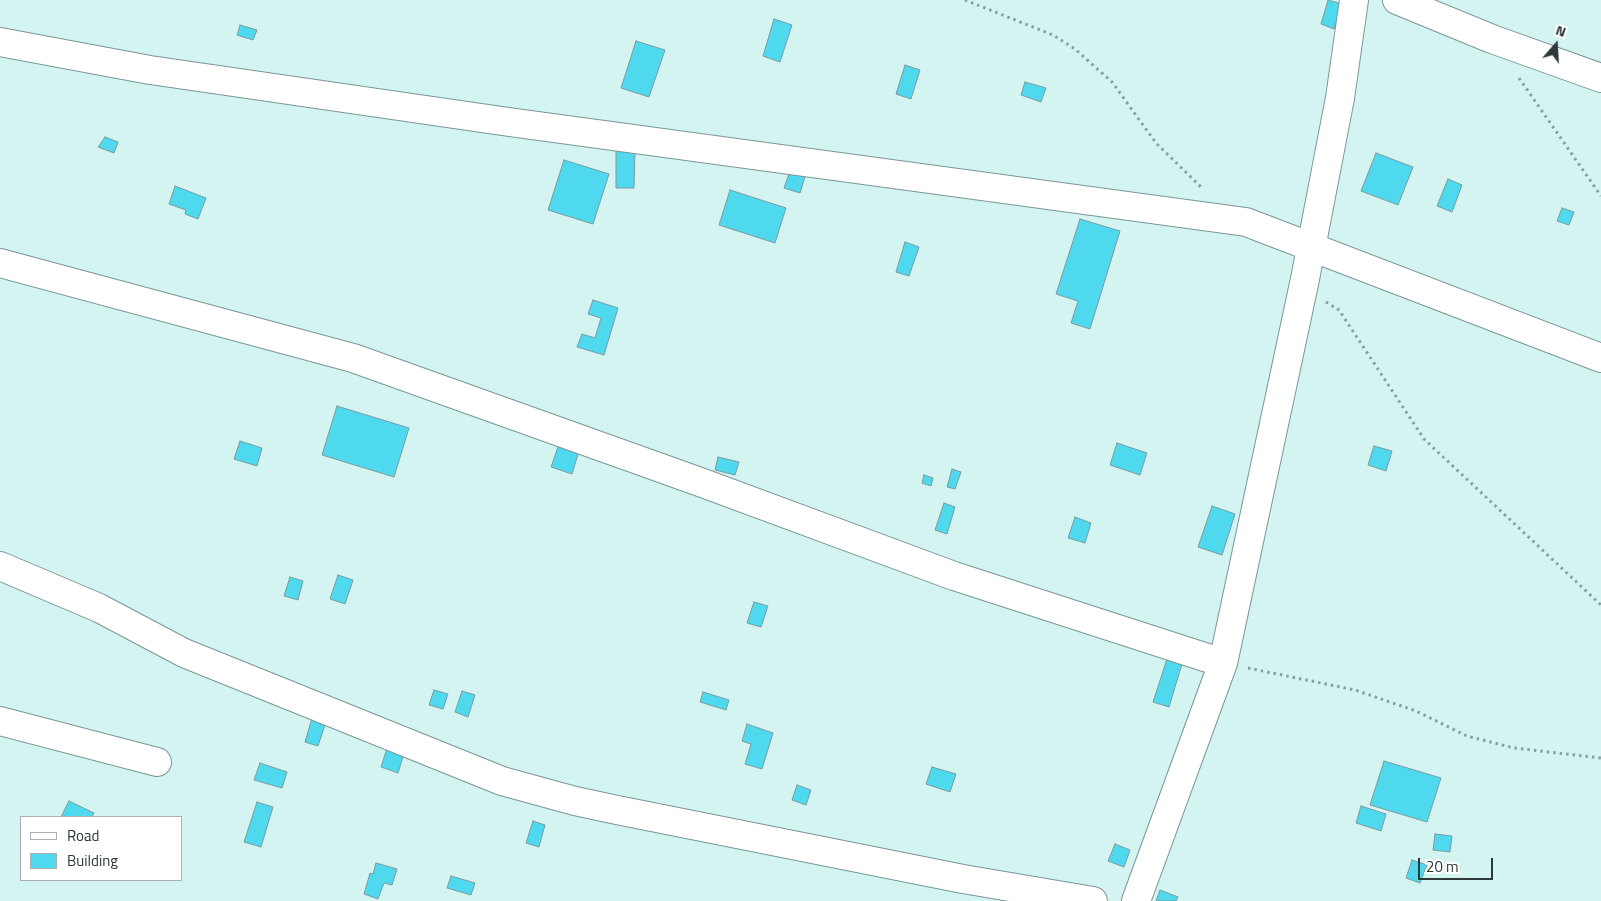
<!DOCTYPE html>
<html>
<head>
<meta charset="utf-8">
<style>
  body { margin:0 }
  #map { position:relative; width:1601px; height:901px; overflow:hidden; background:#d4f4f2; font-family:"Titillium Web",sans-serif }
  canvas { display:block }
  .legend { position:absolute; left:20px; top:816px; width:162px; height:65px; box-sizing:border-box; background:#fff; border:1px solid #abb0af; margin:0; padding:6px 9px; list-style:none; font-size:15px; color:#2c3938 }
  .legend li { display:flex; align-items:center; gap:10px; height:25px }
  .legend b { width:25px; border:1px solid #abb0af }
  .north { position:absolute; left:1531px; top:20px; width:50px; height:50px; -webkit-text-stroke:4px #fff; paint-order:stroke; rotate:19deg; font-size:14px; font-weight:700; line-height:20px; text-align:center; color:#2c3938 }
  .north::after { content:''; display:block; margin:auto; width:18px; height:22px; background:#2c3938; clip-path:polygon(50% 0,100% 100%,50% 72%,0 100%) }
  .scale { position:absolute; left:1418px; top:858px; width:75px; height:22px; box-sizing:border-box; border:2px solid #2c3938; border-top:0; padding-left:6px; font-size:15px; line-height:18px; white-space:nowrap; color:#2c3938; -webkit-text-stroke:4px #fff; paint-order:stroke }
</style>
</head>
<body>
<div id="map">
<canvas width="1601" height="901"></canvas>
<ul class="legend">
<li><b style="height:6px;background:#fff"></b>Road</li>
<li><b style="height:14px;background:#4ed9ef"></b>Building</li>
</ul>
<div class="north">N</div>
<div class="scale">20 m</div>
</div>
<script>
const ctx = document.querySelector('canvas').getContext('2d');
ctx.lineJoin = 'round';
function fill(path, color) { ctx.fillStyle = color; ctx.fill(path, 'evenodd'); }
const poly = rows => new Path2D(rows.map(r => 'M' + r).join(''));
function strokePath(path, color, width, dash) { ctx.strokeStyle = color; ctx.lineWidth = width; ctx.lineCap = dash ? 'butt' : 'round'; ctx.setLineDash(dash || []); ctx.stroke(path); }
const building = poly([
  [1328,0,1342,4,1334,29,1321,24,1328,0],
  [774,19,792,25,780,62,763,56,774,19],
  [240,25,257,30,253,40,237,35,240,25],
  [636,41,665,50,649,97,621,88,636,41],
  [905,65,920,70,911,99,896,94,905,65],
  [1025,82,1046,88,1041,102,1021,95,1025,82],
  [105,137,118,142,114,153,98,147,105,137],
  [616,149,635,149,634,188,616,188,616,149],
  [1376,153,1413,167,1398,205,1361,191,1376,153],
  [564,160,609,174,593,224,548,210,564,160],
  [793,163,808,167,800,193,784,188,793,163],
  [1448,179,1462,185,1452,212,1437,206,1448,179],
  [175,186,206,198,198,219,185,214,186,210,169,204,175,186],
  [730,190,786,208,775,243,719,225,730,190],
  [1562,208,1574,212,1569,225,1557,221,1562,208],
  [1080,219,1120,231,1090,329,1071,323,1078,301,1056,294,1080,219],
  [905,242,919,247,909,276,896,272,905,242],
  [593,300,618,308,604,355,577,347,582,334,595,338,601,318,588,314,593,300],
  [337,406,409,428,394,477,322,455,337,406],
  [240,441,262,448,257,466,234,459,240,441],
  [1117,443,1147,453,1140,475,1110,465,1117,443],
  [559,444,579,451,572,474,551,467,559,444],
  [1374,446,1392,451,1386,471,1368,465,1374,446],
  [718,457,739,462,735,475,715,470,718,457],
  [952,469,961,472,955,489,947,487,952,469],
  [924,475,933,478,931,486,922,483,924,475],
  [944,503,955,507,947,534,935,530,944,503],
  [1212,506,1235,514,1222,555,1198,547,1212,506],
  [1075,517,1091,523,1085,543,1068,538,1075,517],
  [338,575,353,580,345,604,330,599,338,575],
  [290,577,303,581,298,600,284,596,290,577],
  [754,602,768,606,761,627,747,623,754,602],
  [1167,659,1182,664,1169,707,1153,702,1167,659],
  [434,690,448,694,443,709,429,705,434,690],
  [462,691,475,695,468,717,455,712,462,691],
  [703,692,729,700,726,710,700,702,703,692],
  [312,718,326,722,318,746,305,742,312,718],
  [747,724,773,733,762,769,745,764,751,744,742,741,747,724],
  [389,742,406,747,398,773,381,767,389,742],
  [1384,761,1441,778,1427,822,1370,805,1384,761],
  [260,763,287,772,282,788,254,780,260,763],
  [932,767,956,774,950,792,926,784,932,767],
  [797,785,811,790,806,805,792,800,797,785],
  [69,801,94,813,92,817,61,817,69,801],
  [257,802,273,807,261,847,244,842,257,802],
  [1361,806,1386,814,1381,831,1356,823,1361,806],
  [533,821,545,825,539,847,526,843,533,821],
  [1435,834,1452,836,1450,852,1433,850,1435,834],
  [1115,844,1130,850,1124,867,1108,861,1115,844],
  [1412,860,1427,865,1420,883,1406,878,1412,860],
  [376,863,397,869,392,885,384,883,378,899,364,894,370,873,373,874,376,863],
  [451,876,475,883,471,895,447,888,451,876],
  [1160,890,1178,897,1176,901,1156,901,1160,890]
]);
fill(building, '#4ed9ef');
strokePath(building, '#7c9a9f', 1);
const minor = poly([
  [1397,0,1492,39,1601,78],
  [0,42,150,70,509,122,1246,222,1601,358],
  [0,263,353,358,700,482,954,576,1223,663],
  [0,566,99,608,184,653,502,781,575,801,617,810,963,879,1093,901],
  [0,721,157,762],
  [1136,901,1223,663,1305,279,1340,98,1354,0]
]);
strokePath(minor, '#799796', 30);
strokePath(poly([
  [965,0,1053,35,1075,49,1112,82,1156,143,1203,189],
  [1519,78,1601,196],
  [1326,302,1339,310,1424,439,1601,605],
  [1248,668,1355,690,1416,711,1467,736,1514,748,1601,758]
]), '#879f9d', 3, [2.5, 4]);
strokePath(minor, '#fff', 28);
</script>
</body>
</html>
